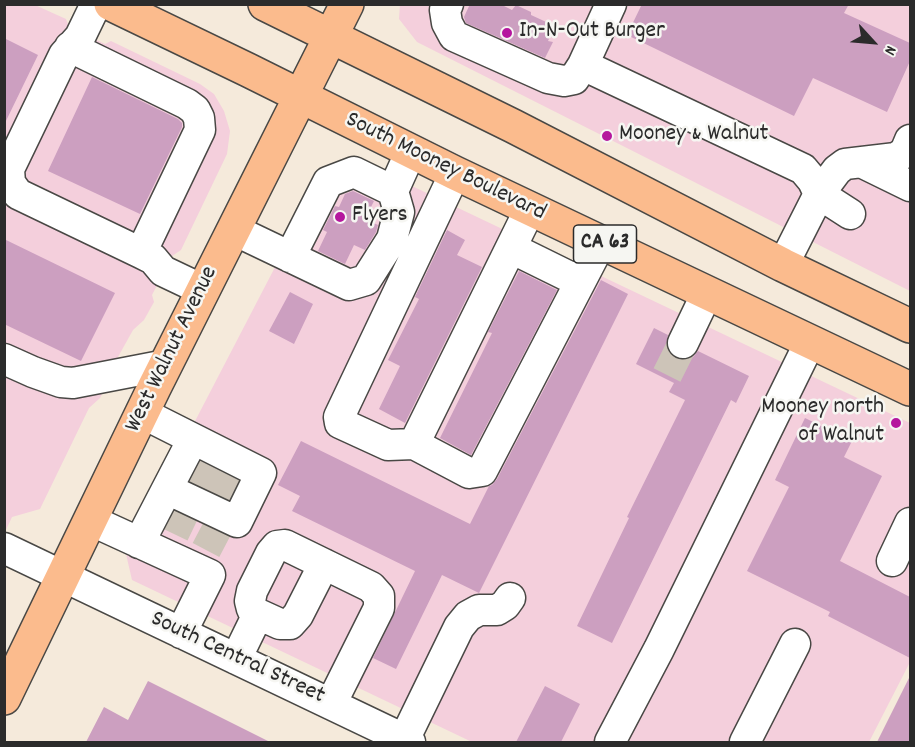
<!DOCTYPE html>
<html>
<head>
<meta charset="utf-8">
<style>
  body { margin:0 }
  #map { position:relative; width:915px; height:747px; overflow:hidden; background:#f5eadb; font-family:Dekko,sans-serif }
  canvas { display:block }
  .frame { position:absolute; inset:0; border:6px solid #2b2b2b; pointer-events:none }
  .north { position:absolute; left:843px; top:12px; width:60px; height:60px; -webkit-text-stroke:4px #f6f6f2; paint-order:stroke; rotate:116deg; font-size:16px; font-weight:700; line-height:24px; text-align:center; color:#2b2b2b }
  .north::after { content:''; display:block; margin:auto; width:21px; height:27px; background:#2b2b2b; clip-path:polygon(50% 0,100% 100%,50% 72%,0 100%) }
</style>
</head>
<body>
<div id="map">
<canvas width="915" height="747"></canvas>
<div class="frame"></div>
<div class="north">N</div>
</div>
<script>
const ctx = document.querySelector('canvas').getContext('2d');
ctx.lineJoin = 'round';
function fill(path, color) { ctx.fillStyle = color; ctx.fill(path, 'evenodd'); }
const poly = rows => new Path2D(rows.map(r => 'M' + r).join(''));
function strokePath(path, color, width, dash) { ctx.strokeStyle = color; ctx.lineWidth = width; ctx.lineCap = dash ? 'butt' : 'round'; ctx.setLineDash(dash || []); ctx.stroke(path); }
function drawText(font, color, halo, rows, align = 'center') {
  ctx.font = font + ' Dekko,sans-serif'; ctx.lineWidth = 5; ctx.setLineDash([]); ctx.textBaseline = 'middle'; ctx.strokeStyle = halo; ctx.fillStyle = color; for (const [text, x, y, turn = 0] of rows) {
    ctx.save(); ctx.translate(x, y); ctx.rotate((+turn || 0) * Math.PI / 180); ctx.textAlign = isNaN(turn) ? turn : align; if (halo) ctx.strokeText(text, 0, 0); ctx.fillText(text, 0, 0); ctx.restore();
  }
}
fill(poly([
  [400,4,910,5,910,291,417,42,399,19],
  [5,5,35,5,66,19,69,27,105,44,111,41,200,84,214,94,224,111,230,131,227,154,181,250,172,256,152,295,154,302,144,320,133,330,118,357,111,363,100,390,102,394,100,398,89,408,40,509,12,517,5,532],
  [351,157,910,423,910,662,869,742,472,742,132,580,126,554,326,169]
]), '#f4cfdc');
fill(poly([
  [470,4,500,4,512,10,516,5,531,12,531,15,555,26,548,41,553,42,545,58,466,23,464,17],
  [642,4,849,4,844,13,910,43,910,61,887,112,813,78,794,116,627,35],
  [4,38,38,55,4,125],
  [92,77,178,119,182,123,182,127,140,214,48,171],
  [353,191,374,201,365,219,378,225,376,232,365,250,354,245,345,264,318,251,327,232,323,230,335,206,339,207,345,194],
  [447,230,465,240,457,255,482,267,405,423,379,409,400,366,388,360,419,299,415,297],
  [4,239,115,293,81,361,4,324],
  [519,271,557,290,471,455,440,438,492,333,488,332],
  [601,280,628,294,479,593,442,575,396,669,373,658,415,571,292,511,300,496,278,485,301,441,470,524,489,486,492,485,497,479],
  [290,292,313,304,294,344,269,331],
  [654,328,668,335,666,345,668,352,675,358,685,360,693,357,698,351,749,376,736,403,731,400,612,643,577,626,629,518,627,517,685,400,669,392,674,383,636,364],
  [805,418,852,441,844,457,882,476,840,561,910,597,910,658,828,616,830,612,747,571,789,487,775,480],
  [910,676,910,742,877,742],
  [148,681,270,742,86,742,104,707,128,720],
  [545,686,580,704,561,742,516,742]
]), '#cc9fc0');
strokePath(poly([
  [667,375,683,343],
  [196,487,209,461],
  [220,499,232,473],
  [174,534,186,509],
  [206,550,218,527]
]), '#cdc4b8', 30, [30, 15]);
const minor = poly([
  [96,4,80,37,64,55,9,169,10,183,18,194,141,253,153,259,163,271,203,290],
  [448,4,445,10,447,23,454,36,548,78,564,81,574,79,583,65,611,4],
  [70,47,187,104,195,110,199,118,200,130,141,253],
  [583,65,803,169,813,181,819,194,850,214],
  [863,163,910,186],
  [455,173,339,417,340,423,388,445,414,444,469,473,482,471,601,242],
  [234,230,349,285,366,280,392,239,399,212,393,191,411,151],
  [511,248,580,282],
  [290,257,328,182,354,172,393,191],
  [783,265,819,194,837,170,845,164,896,158,905,152,910,140],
  [683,343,707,293],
  [4,359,33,372,61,382,73,383,166,365],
  [142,413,261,473,237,522,167,489,193,439],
  [414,444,530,209],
  [90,520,210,575,181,633],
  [139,543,167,489],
  [4,548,410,742],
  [892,561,910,523],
  [258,614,280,624,290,624,298,615,324,564],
  [236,659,258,614,252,609,250,601,252,591,271,553,277,546,285,545,371,587,379,596,379,608,331,704],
  [404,740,459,627,468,616,479,610,497,610,505,605,510,598],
  [610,742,659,649,810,342],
  [745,742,795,644]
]);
const major = poly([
  [111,4,248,70,455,173,910,389],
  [265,4,513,126,783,265,910,326],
  [4,698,154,388,347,4]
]);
strokePath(minor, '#494845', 33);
strokePath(major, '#494845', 36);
strokePath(minor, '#fff', 30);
strokePath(major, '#fbbb8d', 33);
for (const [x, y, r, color] of [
  [507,33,6,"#b5179e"],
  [607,136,6,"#b5179e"],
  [340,217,6,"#b5179e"],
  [896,423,6,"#b5179e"]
]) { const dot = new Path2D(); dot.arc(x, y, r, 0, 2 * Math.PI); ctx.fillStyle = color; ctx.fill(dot); strokePath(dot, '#f6f6f2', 2); }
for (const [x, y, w] of [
  [605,244,63]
]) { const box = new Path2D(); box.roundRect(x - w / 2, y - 19, w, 38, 4.5); ctx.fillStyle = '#f6f6f2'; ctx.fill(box); strokePath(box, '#2b2b2b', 1.5); }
drawText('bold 22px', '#2b2b2b', null, [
  ["CA 63",605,244]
]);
drawText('24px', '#2b2b2b', '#f6f6f2', [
  ["In-N-Out Burger",519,33],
  ["Mooney & Walnut",619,136],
  ["Flyers",352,217],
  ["Mooney north",884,409,"right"],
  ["of Walnut",884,437,"right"]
], 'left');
drawText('24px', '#2b2b2b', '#f6f6f2', [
  ["South Mooney Boulevard",445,168,26],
  ["West Walnut Avenue",173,350,-64],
  ["South Central Street",237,659,25]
]);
</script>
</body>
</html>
